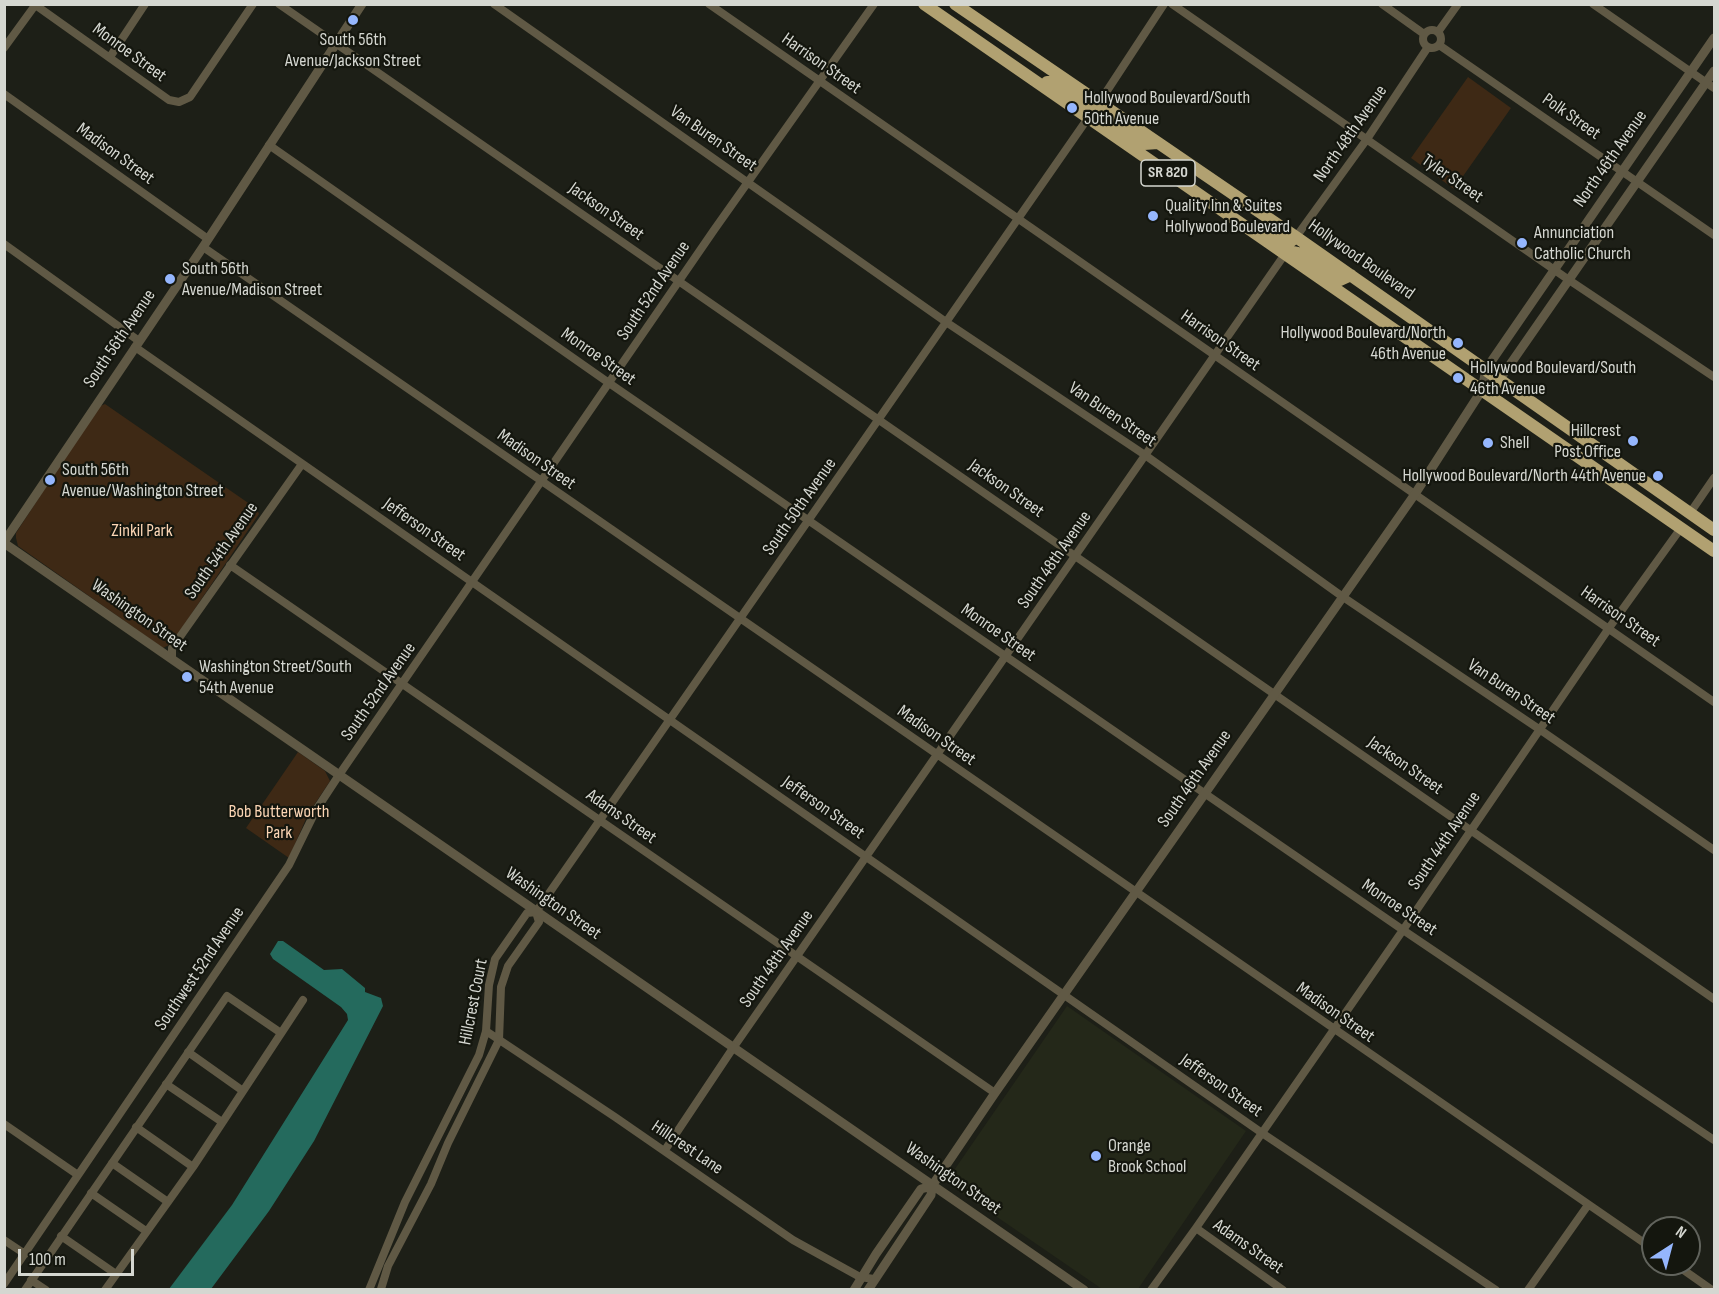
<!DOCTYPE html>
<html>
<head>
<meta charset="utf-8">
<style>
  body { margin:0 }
  #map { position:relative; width:1719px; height:1294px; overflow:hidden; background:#1d1f17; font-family:"Sofia Sans Condensed",sans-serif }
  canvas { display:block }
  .frame { position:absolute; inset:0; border:6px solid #d5d7d1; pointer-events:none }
  .north { position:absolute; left:1641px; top:1216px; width:60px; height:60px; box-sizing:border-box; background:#14160e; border:2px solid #61635c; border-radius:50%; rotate:36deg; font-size:16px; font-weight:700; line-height:24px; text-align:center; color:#d5d7d1 }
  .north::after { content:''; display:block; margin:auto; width:21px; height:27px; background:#95b6fd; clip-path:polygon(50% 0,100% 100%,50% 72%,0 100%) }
  .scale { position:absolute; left:18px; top:1249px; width:116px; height:27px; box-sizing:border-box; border:3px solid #d5d7d1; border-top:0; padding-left:8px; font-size:18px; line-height:21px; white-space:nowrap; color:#d5d7d1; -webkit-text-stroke:4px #14160e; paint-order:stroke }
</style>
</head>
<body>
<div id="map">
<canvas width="1719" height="1294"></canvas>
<div class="frame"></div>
<div class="north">N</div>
<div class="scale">100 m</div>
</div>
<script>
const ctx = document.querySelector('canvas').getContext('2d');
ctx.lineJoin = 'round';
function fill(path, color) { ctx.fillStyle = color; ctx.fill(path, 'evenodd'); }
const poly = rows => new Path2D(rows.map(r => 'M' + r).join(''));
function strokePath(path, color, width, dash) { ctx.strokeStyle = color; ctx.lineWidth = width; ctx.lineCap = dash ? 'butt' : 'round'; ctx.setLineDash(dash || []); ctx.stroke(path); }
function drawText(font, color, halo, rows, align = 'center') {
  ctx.font = font + ' "Sofia Sans Condensed",sans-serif'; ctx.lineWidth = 4.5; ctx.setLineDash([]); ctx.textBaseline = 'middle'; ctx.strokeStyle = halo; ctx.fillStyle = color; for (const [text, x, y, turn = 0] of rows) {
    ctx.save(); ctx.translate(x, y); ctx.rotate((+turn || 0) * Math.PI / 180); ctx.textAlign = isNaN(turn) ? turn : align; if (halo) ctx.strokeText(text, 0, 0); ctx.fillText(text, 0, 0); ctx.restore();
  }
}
fill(poly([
  [1067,1006,1246,1131,1138,1289,1102,1289,946,1182]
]), '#242819');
fill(poly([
  [1468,77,1511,108,1454,189,1411,158],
  [105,404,257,509,259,514,171,644,163,648,18,546,16,538,16,533,98,407],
  [298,752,325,771,330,781,308,814,289,858,246,828]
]), '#3e2915');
fill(poly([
  [278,941,283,941,324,970,342,969,365,988,365,992,381,998,383,1006,314,1141,269,1211,211,1289,169,1289,232,1205,348,1020,347,1014,341,1007,273,959,270,954]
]), '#246a5d');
strokePath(poly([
  [34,4,169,100,179,102,190,97,253,4],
  [279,4,1714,999],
  [494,4,946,322,1145,455,1343,597,1539,729,1714,850],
  [709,4,1714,702],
  [1172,4,1569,280,1714,377],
  [1382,4,1424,34],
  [1593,4,1714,88],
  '1423 39a9 9 0 1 1 18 0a9 9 0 1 1-18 0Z',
  [1438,32,1458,4],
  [1439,45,1714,235],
  [4,48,36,4],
  [110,57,145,4],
  [4,94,208,239],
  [1099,103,1164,4],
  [269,145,609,383,1403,930,1714,1140],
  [1296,237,1367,139,1428,47],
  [4,244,139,341],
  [203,247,1653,1249],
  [135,347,1262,1133,1496,1290],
  [1690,513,1714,478],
  [230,565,995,1093],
  [172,657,172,648,302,464],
  [536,912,1088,118],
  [486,1031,615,1117,793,1240,860,1277,874,1279],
  [188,1052,243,1091],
  [166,1084,222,1122],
  [4,1124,78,1175],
  [136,1127,193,1167],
  [665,1150,733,1048,1285,254],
  [112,1163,168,1202],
  [91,1193,146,1231],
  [1196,1228,1283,1290],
  [61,1236,116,1274],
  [4,1240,25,1254],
  [1675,1264,1712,1290],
  [31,1280,46,1290],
  [4,1284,289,865,316,810,339,775,714,230,874,4],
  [381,1289,388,1266,431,1184,448,1143,499,1040,501,987,508,966,539,922,536,912],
  [25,1290,227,996,281,1033],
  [105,1290,193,1167,303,1000],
  [369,1290,405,1202,479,1055,486,1031,489,985,495,959,527,913,536,912],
  [1151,1290,1196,1228,1403,930,1609,628,1681,528],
  [1528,1290,1588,1205]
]), '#605945', 8);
strokePath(poly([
  [1482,390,1500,379,1714,71],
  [4,542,203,247,362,4],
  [4,543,1084,1290],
  [854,1290,876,1254,921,1189,932,1186],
  [868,1290,931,1195,932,1186,995,1093,1415,494,1482,390,1486,369,1714,38]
]), '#605945', 9);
strokePath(poly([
  [924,4,1714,551],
  [955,4,1296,237,1714,530],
  [1047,82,1051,82,1082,102,1095,106,1099,103],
  [1088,118,1097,114,1104,116,1144,144,1158,143],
  [1264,230,1282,240,1291,241,1296,237],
  [1285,254,1289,251,1303,254,1340,280,1351,275]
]), '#b1a171', 12);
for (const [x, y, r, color] of [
  [353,20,6,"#95b6fd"],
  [1072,108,6,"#95b6fd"],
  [1153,216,6,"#95b6fd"],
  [1522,243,6,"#95b6fd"],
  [170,279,6,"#95b6fd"],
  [1458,343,6,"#95b6fd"],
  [1458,378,6,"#95b6fd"],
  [1633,441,6,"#95b6fd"],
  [1488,443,6,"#95b6fd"],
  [1658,476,6,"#95b6fd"],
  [50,480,6,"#95b6fd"],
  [187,677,6,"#95b6fd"],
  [1096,1156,6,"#95b6fd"]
]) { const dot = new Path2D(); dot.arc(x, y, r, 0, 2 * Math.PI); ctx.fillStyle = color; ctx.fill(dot); strokePath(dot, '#14160e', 2); }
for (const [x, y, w] of [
  [1168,173,54]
]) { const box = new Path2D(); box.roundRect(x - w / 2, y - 13, w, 26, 4.5); ctx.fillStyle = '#14160e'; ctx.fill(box); strokePath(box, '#d5d7d1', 1.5); }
drawText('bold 16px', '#d5d7d1', null, [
  ["SR 820",1168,173]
]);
drawText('18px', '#d5d7d1', '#14160e', [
  ["South 56th",353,40,"center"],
  ["Avenue/Jackson Street",353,61,"center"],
  ["Hollywood Boulevard/South",1084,98],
  ["50th Avenue",1084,119],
  ["Quality Inn & Suites",1165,206],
  ["Hollywood Boulevard",1165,227],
  ["Annunciation",1534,233],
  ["Catholic Church",1534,254],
  ["South 56th",182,269],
  ["Avenue/Madison Street",182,290],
  ["Hollywood Boulevard/North",1446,333,"right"],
  ["46th Avenue",1446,354,"right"],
  ["Hollywood Boulevard/South",1470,368],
  ["46th Avenue",1470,389],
  ["Hillcrest",1621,431,"right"],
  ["Post Office",1621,452,"right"],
  ["Shell",1500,443],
  ["South 56th",62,470],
  ["Avenue/Washington Street",62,491],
  ["Hollywood Boulevard/North 44th Avenue",1646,476,"right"],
  ["Washington Street/South",199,667],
  ["54th Avenue",199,688],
  ["Orange",1108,1146],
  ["Brook School",1108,1167]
], 'left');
drawText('18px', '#d5d7d1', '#14160e', [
  ["Monroe Street",129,53,36],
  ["Harrison Street",821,64,35],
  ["Polk Street",1571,117,35],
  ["North 48th Avenue",1351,134,-55],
  ["Van Buren Street",713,139,35],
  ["Madison Street",115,154,36],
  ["North 46th Avenue",1611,159,-55],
  ["Tyler Street",1452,179,35],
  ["Jackson Street",606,212,35],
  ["Hollywood Boulevard",1361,260,35],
  ["South 52nd Avenue",654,291,-56],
  ["South 56th Avenue",120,339,-56],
  ["Harrison Street",1220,341,35],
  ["Monroe Street",598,357,35],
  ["Van Buren Street",1112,415,34],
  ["Madison Street",536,460,35],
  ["Jackson Street",1006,489,35],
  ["South 50th Avenue",800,507,-55],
  ["Jefferson Street",424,530,35],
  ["South 54th Avenue",222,551,-55],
  ["South 48th Avenue",1055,560,-55],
  ["Washington Street",139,616,35],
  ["Harrison Street",1620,617,35],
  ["Monroe Street",998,633,35],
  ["South 52nd Avenue",379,692,-55],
  ["Van Buren Street",1511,692,34],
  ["Madison Street",936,736,35],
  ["Jackson Street",1405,766,35],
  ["South 46th Avenue",1195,779,-55],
  ["Jefferson Street",823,808,35],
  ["Adams Street",621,817,35],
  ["South 44th Avenue",1445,841,-56],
  ["Washington Street",553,904,35],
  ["Monroe Street",1399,908,34],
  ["South 48th Avenue",777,959,-55],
  ["Southwest 52nd Avenue",200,969,-56],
  ["Hillcrest Court",474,1002,-79],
  ["Madison Street",1335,1013,35],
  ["Jefferson Street",1221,1086,35],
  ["Hillcrest Lane",687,1148,34],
  ["Washington Street",953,1179,35],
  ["Adams Street",1248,1247,35]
]);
drawText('18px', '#fbd5b4', '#14160e', [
  ["Zinkil Park",142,531],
  ["Bob Butterworth",279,812],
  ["Park",279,833]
]);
</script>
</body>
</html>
